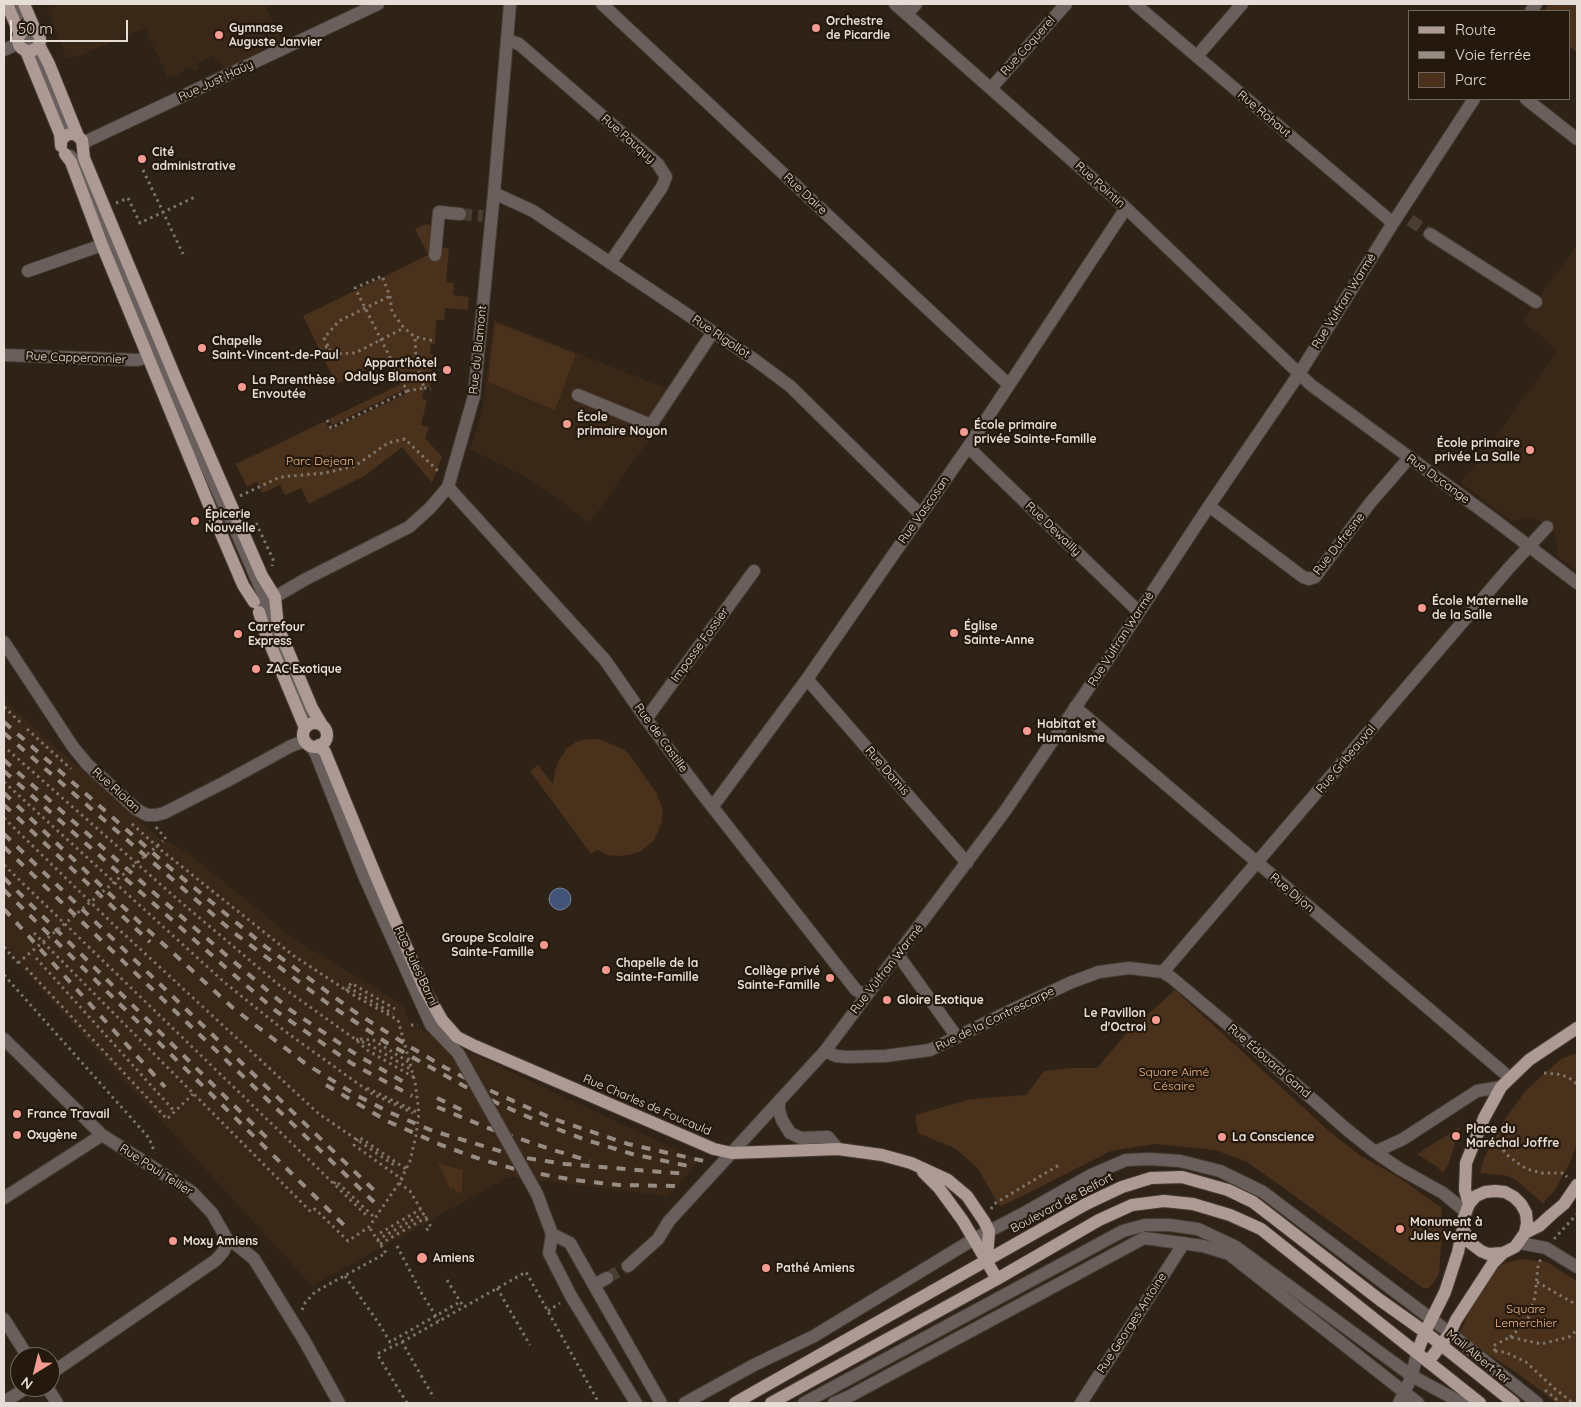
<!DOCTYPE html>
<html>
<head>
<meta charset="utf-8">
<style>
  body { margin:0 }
  #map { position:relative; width:1581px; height:1407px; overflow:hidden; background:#2f2217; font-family:Quicksand,sans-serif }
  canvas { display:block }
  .frame { position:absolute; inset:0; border:5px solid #e6ddd6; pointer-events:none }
  .legend { position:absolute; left:1408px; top:10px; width:162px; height:90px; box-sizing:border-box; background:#25190e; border:1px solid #72675e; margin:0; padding:6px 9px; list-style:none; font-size:15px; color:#e6ddd6 }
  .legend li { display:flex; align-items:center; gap:10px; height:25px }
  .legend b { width:25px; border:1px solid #72675e }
  .north { position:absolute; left:10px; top:1347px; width:50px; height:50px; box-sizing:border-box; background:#25190e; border:1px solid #72675e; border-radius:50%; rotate:216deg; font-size:14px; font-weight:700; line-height:20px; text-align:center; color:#e6ddd6 }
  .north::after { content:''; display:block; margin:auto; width:18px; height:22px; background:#f59c92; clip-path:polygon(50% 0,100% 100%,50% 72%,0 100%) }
  .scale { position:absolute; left:10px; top:20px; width:118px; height:22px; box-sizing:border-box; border:2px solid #e6ddd6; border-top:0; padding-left:6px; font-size:15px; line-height:18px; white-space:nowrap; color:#e6ddd6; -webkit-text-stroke:4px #25190e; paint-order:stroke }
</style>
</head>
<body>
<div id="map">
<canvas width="1581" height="1407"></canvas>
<div class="frame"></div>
<ul class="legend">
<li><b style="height:6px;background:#ad9a95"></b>Route</li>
<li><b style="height:6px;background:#988d84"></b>Voie ferrée</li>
<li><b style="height:14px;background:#4a311b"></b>Parc</li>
</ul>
<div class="north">N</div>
<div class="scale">50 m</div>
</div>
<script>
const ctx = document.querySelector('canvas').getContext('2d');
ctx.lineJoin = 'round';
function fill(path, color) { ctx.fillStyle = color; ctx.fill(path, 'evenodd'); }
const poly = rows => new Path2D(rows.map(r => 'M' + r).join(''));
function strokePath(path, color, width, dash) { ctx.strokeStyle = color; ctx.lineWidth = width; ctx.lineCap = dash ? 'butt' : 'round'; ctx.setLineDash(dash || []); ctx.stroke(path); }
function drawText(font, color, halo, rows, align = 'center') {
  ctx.font = font + ' Quicksand,sans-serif'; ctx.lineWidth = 4.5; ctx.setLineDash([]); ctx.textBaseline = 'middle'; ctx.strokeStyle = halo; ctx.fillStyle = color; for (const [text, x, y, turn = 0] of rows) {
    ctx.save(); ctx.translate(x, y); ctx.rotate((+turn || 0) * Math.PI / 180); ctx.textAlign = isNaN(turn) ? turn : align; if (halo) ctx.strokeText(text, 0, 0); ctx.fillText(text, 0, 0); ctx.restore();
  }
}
fill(poly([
  [61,4,265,4,282,41,224,69,219,59,215,61,213,56,197,63,199,68,196,70,193,71,190,67,177,75,167,77,145,28,79,56,67,59,47,10],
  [1577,245,1577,571,1557,556,1557,542,1555,534,1537,519,1524,518,1512,522,1461,483,1558,351,1522,321],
  [494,320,668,389,652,437,625,472,590,523,531,480,480,454,470,450,482,412],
  [4,701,158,837,190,854,290,936,403,1005,411,1025,697,1159,695,1165,678,1186,668,1196,509,1177,312,1286,30,977,4,946]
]), '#392717');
fill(poly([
  [1549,4,1577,4,1577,52,1570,47,1570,11,1544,11],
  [425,224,431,225,428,254,441,256,442,248,449,248,446,283,454,283,453,295,469,297,468,310,445,308,444,320,436,320,435,344,431,344,430,354,433,354,430,387,425,387,422,399,427,400,421,425,429,427,425,438,442,457,432,483,402,447,366,475,309,504,301,488,285,495,280,485,262,493,257,482,247,487,236,464,323,422,326,423,330,430,406,394,403,390,332,425,329,419,401,384,388,359,336,384,303,316,428,255,415,229],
  [495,322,576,354,555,410,488,382],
  [587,739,599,739,623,749,628,753,657,794,663,810,661,825,654,840,641,851,630,855,618,856,607,855,598,850,591,854,530,771,538,765,553,784,555,770,560,759,567,748,576,742],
  [1175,990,1329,1131,1361,1156,1398,1177,1441,1207,1443,1226,1440,1260,1439,1274,1433,1284,1428,1288,1423,1288,1247,1162,1215,1150,1155,1144,1111,1151,1000,1207,978,1169,956,1149,918,1133,915,1115,971,1099,1026,1095,1044,1071,1070,1068,1097,1068,1125,1035],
  [1573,1054,1577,1054,1577,1144,1569,1165,1554,1191,1543,1203,1517,1181,1508,1176,1480,1173,1484,1158,1503,1122,1526,1090,1561,1059],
  [1460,1127,1449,1163,1443,1173,1436,1166,1417,1154],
  [438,1163,463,1170,462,1191,458,1194,454,1188,450,1189],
  [1521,1259,1547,1262,1577,1281,1577,1403,1557,1403,1520,1375,1491,1356,1460,1333,1469,1312,1491,1271,1505,1263]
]), '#4a311b');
const water = poly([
  '549 899a11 11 0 1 1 22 0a11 11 0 1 1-22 0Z'
]);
fill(water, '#425578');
strokePath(water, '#737e94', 1);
strokePath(poly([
  [460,214,483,216],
  [1410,220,1430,234],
  [607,1278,628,1266]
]), '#4a3e34', 12, [12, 6]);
const minor = poly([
  [16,4,40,68,66,129,70,134],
  [602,4,1008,384],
  [895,4,1126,208,1311,385,1496,521,1577,583],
  [1135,4,1393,223],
  [1531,11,1536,4],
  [907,14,916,4],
  [507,40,519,44,658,164,666,177,662,187,610,263],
  [4,50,19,43],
  [1197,56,1242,4],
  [991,88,1066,4],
  [1526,99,1577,139],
  [83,146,87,141,378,4],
  [70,156,77,162,83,175,168,383,235,529,262,591,272,629,309,719,309,724],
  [494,193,533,211,755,360,790,386,921,515],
  [1430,234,1536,302],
  [435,255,439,212,460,214],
  [28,271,102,245],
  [4,355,137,360,149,357],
  [578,395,651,425,713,332],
  [968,447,1138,611],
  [448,487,605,660,646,719,703,795,856,990,865,995],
  [1209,506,1303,577,1309,579,1315,577,1370,503,1409,458],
  [275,597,304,580,409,527,430,508,448,487,474,396,494,193,510,4],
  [4,642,73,747,87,764,136,809,147,815,156,815,164,813,225,782,291,746,302,742,306,742],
  [807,679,967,863],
  [1075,707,1510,1078],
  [646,719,754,571],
  [311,746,316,754,364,876,431,1025,458,1053],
  [713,806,807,679,968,447,1126,208],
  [898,955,957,1037],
  [1163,972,1508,569,1547,527],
  [4,1039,102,1135],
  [825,1051,836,1056,847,1057,885,1056,930,1050,1018,1007,1072,982,1099,972,1129,968,1163,972,1172,978,1240,1035,1345,1128,1375,1152,1400,1169,1443,1193,1465,1211],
  [779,1101,779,1110,782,1120,790,1133,801,1138,828,1137,838,1149],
  [1375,1152,1403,1139,1477,1091,1501,1087],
  [537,1194,552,1234,549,1253,571,1296,636,1403],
  [4,1198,102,1135,192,1192,212,1213,228,1241,237,1245,254,1259,304,1340,339,1403],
  [552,1234,570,1243,661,1403],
  [1520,1243,1546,1248,1577,1267],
  [628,1266,658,1239,669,1221,825,1051,1005,811,1111,655,1209,506,1299,374,1393,223,1474,99],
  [594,1285,607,1278],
  [4,1319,28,1357],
  [50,1374,216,1260,223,1252,228,1241],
  [47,1387,57,1403],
  [4,1402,28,1387],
  [685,1403,754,1365,814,1336,974,1239,1024,1213,1091,1175,1126,1160,1149,1159,1180,1161,1220,1171,1263,1192,1450,1333,1537,1403],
  [804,1403,1123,1231,1145,1225,1169,1225,1198,1229,1236,1247,1412,1376,1462,1403],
  [834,1403,848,1397,1144,1238,1203,1246,1229,1254,1418,1403],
  [1081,1403,1184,1243],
  [1399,1403,1412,1376,1417,1353]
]);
const major = poly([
  [7,4,20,35],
  [24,4,36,32],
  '18 40a11 11 0 1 1 22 0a11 11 0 1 1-22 0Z',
  [39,45,49,64,78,136],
  [26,51,60,134,61,146],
  [61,141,65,136,70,134,75,134,82,140,84,158,176,379,262,576,275,597,278,627,312,708,322,725],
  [65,154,71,162,102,245,211,510,243,585,254,602],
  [259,612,265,632,305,728],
  '303 735a12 12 0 1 1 24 0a12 12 0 1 1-24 0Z',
  [319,745,325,752,378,881,424,988,442,1020,457,1037,475,1046,714,1149,732,1153,838,1149,882,1155,911,1163,948,1180,967,1196,984,1221,989,1231,987,1260],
  [923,1172,939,1188,963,1221,997,1279],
  [1469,1204,1465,1190,1466,1163,1484,1118,1501,1087,1529,1060,1577,1028],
  [1463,1228,1469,1242,1481,1251,1488,1254,1503,1253],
  [1417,1353,1425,1332,1445,1292,1458,1252,1463,1228,1463,1220,1469,1204,1476,1196,1485,1192,1495,1191,1505,1192,1514,1197,1521,1204,1526,1213,1527,1223,1525,1233],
  [1428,1362,1450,1333,1456,1320,1493,1263,1503,1253,1515,1247,1525,1233,1539,1226,1551,1215,1564,1204,1577,1185],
  [735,1403,1086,1204,1122,1187,1151,1178,1182,1177,1228,1190,1253,1202,1380,1300,1425,1332,1514,1403],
  [771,1403,997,1279,1099,1220,1132,1205,1164,1201,1193,1204,1230,1215,1261,1229,1480,1403]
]);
strokePath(minor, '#493c32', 14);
strokePath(major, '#493c32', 14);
strokePath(poly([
  [143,170,183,254],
  [116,203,128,198,140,223,195,197],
  [328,346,324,338,339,321,390,296],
  [319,350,328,346,332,354,355,353,404,328],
  [424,388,431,389],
  [407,391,424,388,416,361,415,337],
  [327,420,331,428,407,391,355,288,382,276,390,296,392,312,404,328,415,337,435,341],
  [240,496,280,477,325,473,355,466,388,443,405,439,438,471],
  [256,523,273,559,272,566],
  [4,707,22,724],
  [27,729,71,769],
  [8,750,176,898,279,985,355,1039,367,1050,417,1079],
  [4,782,224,982,286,1032,371,1093,413,1113],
  [4,818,113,924,319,1114,397,1167],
  [156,827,166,839,163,841],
  [4,865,366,1215],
  [34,933,311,1212,315,1209,348,1241,369,1227,399,1183,410,1161,416,1135,419,1113,415,1082,398,1020,355,996,294,956,161,850,131,823],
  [4,947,18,963],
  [36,958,175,1112],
  [26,968,167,1119,193,1094],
  [4,975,149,1138,155,1153],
  [348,987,393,1014],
  [346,991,351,983,395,1009],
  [411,1025,418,1025],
  [356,1039,370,1045,410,1069],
  [360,1039,373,1040,412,1064],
  [1544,1073,1557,1074,1568,1077,1577,1084],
  [367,1088,419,1113],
  [1492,1134,1506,1154,1516,1162,1527,1169,1542,1173,1564,1173,1567,1177],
  [403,1180,354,1145,359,1137,406,1169],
  [399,1183,410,1191,431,1227,423,1232],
  [334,1184,336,1181,375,1218],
  [991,1209,994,1204,1059,1165],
  [380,1233,421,1209],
  [1554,1239,1577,1214],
  [377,1240,425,1213],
  [380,1244,427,1217],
  [397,1246,422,1294,439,1321],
  [345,1276,378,1322,390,1342,458,1303],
  [447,1280,463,1306],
  [1537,1282,1577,1305],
  [497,1288,530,1345],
  [302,1310,304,1304,315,1292,386,1253,369,1227],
  [548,1311,560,1303],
  [1510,1337,1527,1322,1535,1297,1538,1265,1541,1259],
  [402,1342,526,1272,599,1403],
  [1495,1351,1493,1346,1510,1337,1541,1344,1569,1337,1577,1330],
  [1495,1351,1505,1352,1526,1362,1554,1388,1573,1403],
  [1545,1390,1561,1403],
  [407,1403,377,1354,402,1342,434,1398]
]), '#7f746a', 3, [2.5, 4]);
strokePath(minor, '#69605d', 12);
strokePath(major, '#ad9a95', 12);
strokePath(poly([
  [4,722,169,867,266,947,355,1012,407,1045,446,1068,489,1090,551,1118,628,1144,704,1161],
  [4,733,233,932,327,1003,387,1043,464,1086,499,1104,542,1123,583,1139,632,1154,693,1167],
  [4,760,161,899,289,1009,357,1055,409,1085],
  [4,771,233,974,276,1011,351,1063,412,1096],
  [4,793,136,919,233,1008,306,1064,356,1095,391,1113,433,1131,520,1157,565,1164,687,1174],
  [4,805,150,942],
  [4,834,380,1196],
  [4,847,374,1202],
  [4,878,269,1140],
  [4,890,348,1229],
  [4,909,165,1087],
  [326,1085,387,1121,441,1145,480,1159,518,1170,574,1180,619,1185,678,1186],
  [437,1098,466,1112],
  [437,1107,488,1128,553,1150,590,1161]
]), '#988d84', 4, [9, 9]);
const minorBridge = poly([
  [458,1053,537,1194]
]);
strokePath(minorBridge, '#493c32', 14, []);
strokePath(poly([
  [18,963,163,841]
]), '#7f746a', 3, [2.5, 4]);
strokePath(minorBridge, '#69605d', 12);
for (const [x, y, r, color] of [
  [816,28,5,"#f59c92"],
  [219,35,5,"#f59c92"],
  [142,159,5,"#f59c92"],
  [202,348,5,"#f59c92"],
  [447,370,5,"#f59c92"],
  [242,387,5,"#f59c92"],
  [567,424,5,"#f59c92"],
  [964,432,5,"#f59c92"],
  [1530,450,5,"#f59c92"],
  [195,521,5,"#f59c92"],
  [1422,608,5,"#f59c92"],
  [954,633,5,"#f59c92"],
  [238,634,5,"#f59c92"],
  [256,669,5,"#f59c92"],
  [1027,731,5,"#f59c92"],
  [544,945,5,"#f59c92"],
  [606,970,5,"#f59c92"],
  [830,978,5,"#f59c92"],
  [887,1000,5,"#f59c92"],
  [1156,1020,5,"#f59c92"],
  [17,1114,5,"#f59c92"],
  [17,1135,5,"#f59c92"],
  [1456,1136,5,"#f59c92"],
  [1222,1137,5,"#f59c92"],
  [1400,1229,5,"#f59c92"],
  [173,1241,5,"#f59c92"],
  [422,1258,6,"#f59c92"],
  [766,1268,5,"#f59c92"]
]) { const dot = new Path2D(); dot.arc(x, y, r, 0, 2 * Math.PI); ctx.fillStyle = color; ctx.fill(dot); strokePath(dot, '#25190e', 2); }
drawText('bold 12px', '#e6ddd6', '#25190e', [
  ["Orchestre",826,21],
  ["de Picardie",826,35],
  ["Gymnase",229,28],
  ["Auguste Janvier",229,42],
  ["Cité",152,152],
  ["administrative",152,166],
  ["Chapelle",212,341],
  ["Saint-Vincent-de-Paul",212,355],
  ["Appart'hôtel",437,363,"right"],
  ["Odalys Blamont",437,377,"right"],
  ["La Parenthèse",252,380],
  ["Envoutée",252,394],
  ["École",577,417],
  ["primaire Noyon",577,431],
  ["École primaire",974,425],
  ["privée Sainte-Famille",974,439],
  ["École primaire",1520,443,"right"],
  ["privée La Salle",1520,457,"right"],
  ["Épicerie",205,514],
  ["Nouvelle",205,528],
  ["École Maternelle",1432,601],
  ["de la Salle",1432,615],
  ["Église",964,626],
  ["Sainte-Anne",964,640],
  ["Carrefour",248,627],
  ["Express",248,641],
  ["ZAC Exotique",266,669],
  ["Habitat et",1037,724],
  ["Humanisme",1037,738],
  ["Groupe Scolaire",534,938,"right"],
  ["Sainte-Famille",534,952,"right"],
  ["Chapelle de la",616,963],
  ["Sainte-Famille",616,977],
  ["Collège privé",820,971,"right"],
  ["Sainte-Famille",820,985,"right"],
  ["Gloire Exotique",897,1000],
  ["Le Pavillon",1146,1013,"right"],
  ["d'Octroi",1146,1027,"right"],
  ["France Travail",27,1114],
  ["Place du",1466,1129],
  ["Maréchal Joffre",1466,1143],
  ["Oxygène",27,1135],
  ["La Conscience",1232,1137],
  ["Monument à",1410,1222],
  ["Jules Verne",1410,1236],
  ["Moxy Amiens",183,1241],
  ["Amiens",433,1258],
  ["Pathé Amiens",776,1268]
], 'left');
drawText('12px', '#e6ddd6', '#25190e', [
  ["Rue Coquerel",1028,46,-48],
  ["Rue Just Haüy",216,81,-25],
  ["Rue Rohaut",1264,114,40],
  ["Rue Pauquy",628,139,41],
  ["Rue Pointin",1100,185,42],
  ["Rue Daire",805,194,43],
  ["Rue Vulfran Warmé",1344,301,-58],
  ["Rue Rigollot",721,337,34],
  ["Rue du Blamont",478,350,-84],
  ["Rue Capperonnier",76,358,2],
  ["Rue Ducange",1438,479,36],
  ["Rue Vascosan",924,510,-55],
  ["Rue Dewailly",1053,529,44],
  ["Rue Dufresne",1339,544,-52],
  ["Rue Vulfran Warmé",1121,639,-57],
  ["Impasse Fossier",700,645,-54],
  ["Rue de Castille",661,738,54],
  ["Rue Gribeauval",1346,759,-50],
  ["Rue Damis",887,771,49],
  ["Rue Riolan",116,790,42],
  ["Rue Dijon",1292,893,40],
  ["Rue Jules Barni",416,966,65],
  ["Rue Vulfran Warmé",887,969,-52],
  ["Rue de la Contrescarpe",995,1019,-26],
  ["Rue Édouard Gand",1269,1061,41],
  ["Rue Charles de Foucauld",647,1105,23],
  ["Rue Paul Tellier",156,1170,33],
  ["Boulevard de Belfort",1062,1203,-28],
  ["Rue Georges Antoine",1132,1323,-57],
  ["Mail Albert 1er",1478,1357,39]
]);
drawText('12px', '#f4bb8a', '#25190e', [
  ["Parc Dejean",320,461],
  ["Square Aimé",1174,1072],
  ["Césaire",1174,1086],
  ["Square",1526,1309],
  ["Lemerchier",1526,1323]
]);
</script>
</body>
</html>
